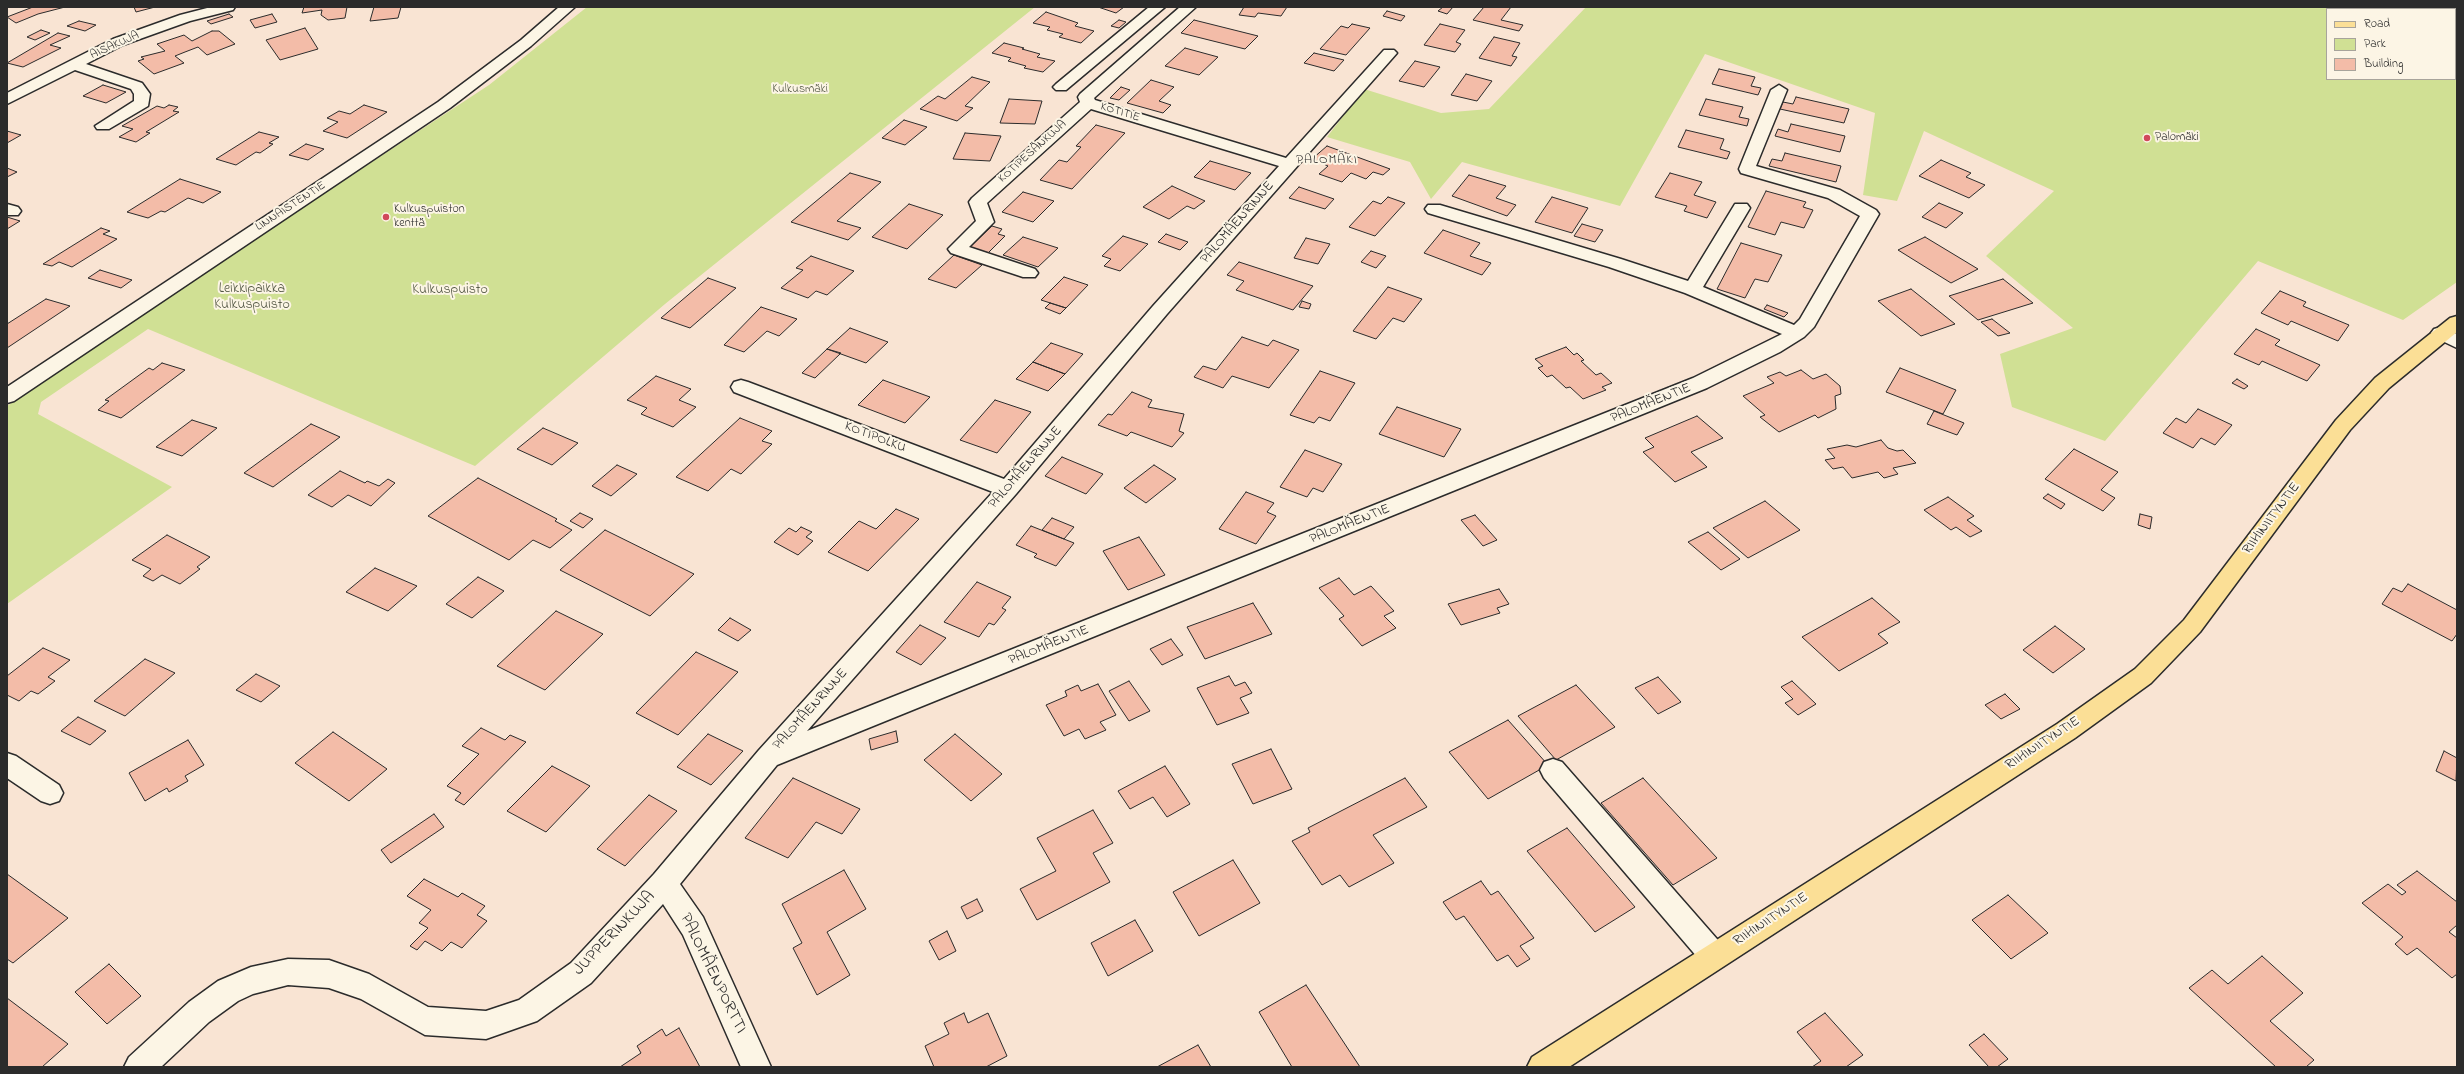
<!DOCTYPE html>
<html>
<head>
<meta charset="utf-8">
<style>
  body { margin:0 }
  #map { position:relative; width:2464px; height:1074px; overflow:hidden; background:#f9e4d3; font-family:"Indie Flower",sans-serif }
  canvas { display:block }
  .frame { position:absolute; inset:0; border:8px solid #2b2b2b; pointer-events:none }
  .legend { position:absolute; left:2326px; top:8px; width:130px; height:72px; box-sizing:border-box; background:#fcf5e5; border:1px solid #a8a49b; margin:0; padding:5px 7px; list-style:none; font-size:12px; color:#2b2b2b }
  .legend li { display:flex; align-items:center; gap:8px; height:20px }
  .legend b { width:20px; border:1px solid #a8a49b }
</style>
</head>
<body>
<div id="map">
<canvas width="2464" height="1074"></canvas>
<div class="frame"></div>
<ul class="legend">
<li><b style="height:5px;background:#fbdf96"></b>Road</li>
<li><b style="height:11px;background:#d0e094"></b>Park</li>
<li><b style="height:11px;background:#f3bca8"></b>Building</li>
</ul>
</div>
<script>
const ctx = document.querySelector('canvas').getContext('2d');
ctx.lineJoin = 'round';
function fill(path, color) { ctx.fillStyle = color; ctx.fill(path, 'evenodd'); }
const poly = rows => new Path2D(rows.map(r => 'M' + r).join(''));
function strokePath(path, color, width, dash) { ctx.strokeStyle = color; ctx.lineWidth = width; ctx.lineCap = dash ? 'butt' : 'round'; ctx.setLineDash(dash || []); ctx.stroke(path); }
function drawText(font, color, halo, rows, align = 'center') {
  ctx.font = font + ' "Indie Flower",sans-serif'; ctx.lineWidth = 4; ctx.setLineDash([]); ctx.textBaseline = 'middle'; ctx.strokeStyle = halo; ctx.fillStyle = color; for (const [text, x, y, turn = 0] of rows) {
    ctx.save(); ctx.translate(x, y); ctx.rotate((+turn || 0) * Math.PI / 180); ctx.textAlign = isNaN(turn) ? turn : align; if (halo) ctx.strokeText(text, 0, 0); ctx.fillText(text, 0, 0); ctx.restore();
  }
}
fill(poly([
  [587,7,1035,7,665,304,475,466,148,329,41,402,38,414,172,487,7,604,7,406,128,322,489,85],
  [1586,7,2443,7,2447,9,2327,9,2327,79,2455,79,2455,14,2457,15,2457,282,2403,320,2258,261,2105,441,2012,407,2000,354,2073,328,1986,256,2054,191,1924,131,1897,201,1863,195,1875,113,1705,54,1620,206,1462,162,1431,199,1410,162,1327,137,1364,89,1441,113,1489,109]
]), '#d0e094');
const building = poly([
  [33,7,65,7,38,14,16,23,7,17,33,7],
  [134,7,155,7,136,12,134,7],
  [304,7,347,7,345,18,328,20,321,15,322,10,302,13,304,7],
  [374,7,401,7,398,18,370,21,374,7],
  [1098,7,1124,7,1116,13,1098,7],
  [1244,7,1287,7,1281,16,1258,13,1255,17,1239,15,1244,7],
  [1443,7,1453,7,1447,14,1438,11,1443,7],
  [1484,7,1511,7,1501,20,1523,25,1519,31,1473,20,1484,7],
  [1387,11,1405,16,1401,21,1383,16,1387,11],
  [1046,12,1078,23,1075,26,1094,31,1081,43,1059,37,1063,34,1047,30,1050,27,1033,23,1046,12],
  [229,14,233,17,211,24,207,21,229,14],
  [272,14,277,22,255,28,250,20,272,14],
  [1119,20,1126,22,1119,28,1111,26,1119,20],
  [1194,20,1258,36,1245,49,1181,33,1194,20],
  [79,21,96,25,85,31,67,26,79,21],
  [1352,24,1370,28,1346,55,1320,49,1341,26,1348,28,1352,24],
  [1440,24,1465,30,1456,42,1461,44,1455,52,1424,45,1440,24],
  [305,28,318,49,280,60,266,40,305,28],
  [41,30,50,33,35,40,27,37,41,30],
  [212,31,219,31,235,44,207,55,198,47,185,52,175,56,184,63,154,74,138,61,144,59,141,57,165,51,157,44,184,35,192,41,212,31],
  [58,33,70,36,50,45,61,48,23,67,7,63,58,33],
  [1494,37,1520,43,1512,56,1517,57,1511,66,1479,58,1494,37],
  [1004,43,1024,48,1022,49,1040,54,1037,57,1055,61,1043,72,1024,68,1026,66,1008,61,1011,58,992,53,1004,43],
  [1185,48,1218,57,1199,75,1165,66,1185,48],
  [1314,53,1344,60,1334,71,1304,63,1314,53],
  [1415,61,1440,67,1424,87,1399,81,1415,61],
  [1719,69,1755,77,1751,86,1761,88,1758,95,1712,84,1719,69],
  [1466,74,1492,81,1477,101,1451,95,1466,74],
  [972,77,990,82,965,106,973,108,957,121,920,109,938,96,945,99,972,77],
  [1151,80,1174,87,1159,101,1171,105,1163,113,1127,103,1151,80],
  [103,85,126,92,106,103,83,96,103,85],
  [1121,87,1130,90,1119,100,1110,98,1121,87],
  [1796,97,1849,109,1844,123,1780,109,1783,102,1793,104,1796,97],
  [1009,99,1042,101,1035,124,1000,123,1009,99],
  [1706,99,1743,107,1739,117,1749,119,1747,126,1699,115,1706,99],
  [169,105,178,107,173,111,179,112,146,132,150,133,136,142,119,137,133,129,122,126,157,106,164,108,169,105],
  [364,105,387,112,347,138,323,131,338,122,327,118,339,111,350,114,364,105],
  [904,120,927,127,905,145,882,138,904,120],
  [1791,124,1845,136,1840,152,1775,136,1778,129,1788,132,1791,124],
  [1096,125,1125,133,1072,189,1040,180,1059,160,1067,162,1081,147,1076,146,1096,125],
  [1686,130,1724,139,1720,149,1730,152,1727,159,1678,147,1686,130],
  [7,131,21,135,7,143,7,131],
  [259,132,279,137,269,143,273,144,260,153,256,152,236,165,216,159,259,132],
  [965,133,1001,136,990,161,953,159,965,133],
  [306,144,324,149,308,160,289,155,306,144],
  [1327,146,1390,169,1383,175,1373,172,1366,179,1351,173,1342,182,1319,174,1328,166,1312,159,1327,146],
  [1785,153,1841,166,1836,182,1769,166,1772,159,1782,161,1785,153],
  [1941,160,1971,173,1966,177,1985,185,1969,198,1919,176,1941,160],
  [1210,161,1251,173,1235,190,1194,177,1210,161],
  [7,168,17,172,7,177,7,168],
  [850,173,881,182,837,221,861,228,848,240,791,222,850,173],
  [1670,173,1702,182,1694,195,1716,202,1707,218,1684,211,1687,206,1655,197,1670,173],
  [1469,175,1506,186,1496,198,1516,205,1507,216,1452,196,1469,175],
  [180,179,221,192,203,203,188,198,165,212,161,211,148,218,127,212,180,179],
  [1172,186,1205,201,1194,209,1187,206,1169,219,1143,207,1172,186],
  [1299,187,1334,199,1325,209,1289,198,1299,187],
  [1766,191,1806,202,1803,207,1813,210,1804,228,1781,222,1775,235,1748,227,1766,191],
  [1023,192,1054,201,1033,222,1002,212,1023,192],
  [1388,197,1405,203,1375,236,1349,227,1373,201,1381,204,1388,197],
  [1552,197,1588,208,1572,233,1535,222,1552,197],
  [1939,203,1963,213,1946,228,1922,217,1939,203],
  [909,204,943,215,907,249,872,237,909,204],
  [7,217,20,221,7,229,7,217],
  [1582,224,1603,230,1595,242,1574,236,1582,224],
  [992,226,1002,229,998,234,1005,236,987,254,969,248,992,226],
  [101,228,110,231,103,234,117,239,72,267,59,262,52,266,43,264,101,228],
  [1443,230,1480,243,1470,256,1491,263,1482,275,1424,253,1443,230],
  [1166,234,1188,242,1180,250,1158,242,1166,234],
  [1123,236,1148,244,1120,271,1104,266,1111,259,1102,256,1123,236],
  [1023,237,1058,248,1038,267,1003,255,1023,237],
  [1925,237,1978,269,1951,283,1898,250,1925,237],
  [1306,238,1330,244,1318,264,1294,258,1306,238],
  [1741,243,1782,255,1768,282,1755,279,1745,298,1717,289,1741,243],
  [1371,251,1386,256,1376,268,1361,262,1371,251],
  [954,255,982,265,956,288,928,279,954,255],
  [811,256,854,271,827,295,816,291,808,298,781,288,803,270,796,268,811,256],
  [1239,262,1313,286,1293,310,1236,290,1244,281,1227,275,1239,262],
  [100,270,132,280,121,288,88,278,100,270],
  [1064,277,1088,285,1066,308,1041,300,1064,277],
  [708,278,736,288,690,328,661,318,708,278],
  [2003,279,2033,303,1978,320,1949,296,2003,279],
  [1388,287,1422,299,1404,322,1393,318,1376,339,1353,331,1388,287],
  [1911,289,1955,324,1921,336,1878,301,1911,289],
  [2280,291,2306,302,2303,306,2349,325,2338,341,2291,321,2288,325,2261,313,2280,291],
  [46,299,70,306,7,348,7,324,46,299],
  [1302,301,1311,304,1309,309,1299,307,1302,301],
  [1050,303,1066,308,1060,314,1045,308,1050,303],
  [1767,305,1788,313,1784,317,1764,309,1767,305],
  [761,307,797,319,779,336,767,331,744,352,724,345,761,307],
  [1992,319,2010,333,1998,336,1981,322,1992,319],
  [850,328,888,342,866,363,827,349,850,328],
  [2256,329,2280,340,2275,345,2320,365,2307,381,2262,361,2259,365,2234,354,2256,329],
  [1242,337,1268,346,1273,340,1299,350,1269,388,1232,376,1223,388,1194,377,1203,366,1216,370,1242,337],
  [1051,343,1083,354,1065,374,1033,362,1051,343],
  [1566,347,1574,355,1577,353,1584,360,1581,361,1596,375,1601,373,1612,383,1602,387,1606,390,1583,399,1570,387,1566,388,1552,375,1547,377,1538,368,1543,366,1535,359,1566,347],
  [827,349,841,353,815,378,802,373,827,349],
  [1033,362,1065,374,1048,391,1016,379,1033,362],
  [162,363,185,370,121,418,98,410,109,401,105,400,149,368,153,370,162,363],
  [1900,368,1956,390,1943,414,1886,392,1900,368],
  [1801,370,1813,379,1826,374,1840,386,1841,394,1835,396,1836,409,1818,418,1815,415,1779,432,1760,417,1765,415,1743,396,1774,383,1767,377,1780,372,1786,376,1801,370],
  [1320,371,1355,383,1330,421,1319,417,1314,423,1290,415,1320,371],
  [656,376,691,389,679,400,696,407,673,427,641,414,647,408,627,400,656,376],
  [2237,379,2248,386,2244,389,2232,383,2237,379],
  [883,380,930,397,905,423,858,405,883,380],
  [1132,392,1152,400,1148,407,1184,414,1179,431,1184,433,1172,447,1131,432,1127,436,1098,425,1108,414,1112,415,1132,392],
  [995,400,1031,412,997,453,960,440,995,400],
  [1397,407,1461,429,1444,457,1379,434,1397,407],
  [2198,409,2232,425,2215,445,2201,438,2193,448,2163,433,2176,418,2186,423,2198,409],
  [1934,411,1964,423,1957,435,1927,424,1934,411],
  [1697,416,1723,438,1691,452,1707,467,1675,482,1643,452,1654,447,1645,438,1697,416],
  [740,418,772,431,762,441,772,444,741,474,731,469,708,491,676,477,740,418],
  [192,420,217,428,182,456,156,447,192,420],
  [311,424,340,437,273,487,244,473,311,424],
  [543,428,578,443,552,465,517,449,543,428],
  [1881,440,1888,448,1897,451,1903,450,1916,463,1893,468,1898,474,1884,478,1878,472,1852,478,1843,467,1833,469,1825,460,1835,458,1827,449,1847,445,1856,447,1881,440],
  [2074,449,2118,472,2101,490,2115,498,2103,511,2045,479,2074,449],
  [1305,450,1342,464,1323,492,1313,488,1307,497,1280,487,1305,450],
  [1062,457,1103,474,1086,494,1045,476,1062,457],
  [617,465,637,474,611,496,592,486,617,465],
  [1154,465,1176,479,1146,503,1124,488,1154,465],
  [340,471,365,483,367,481,379,486,388,479,395,483,371,506,348,495,332,507,308,495,340,471],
  [478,478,557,519,555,521,572,530,550,548,533,540,509,560,428,516,478,478],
  [1246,492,1274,503,1267,512,1276,516,1256,544,1219,529,1246,492],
  [2048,494,2065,504,2061,509,2043,498,2048,494],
  [1948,497,1974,516,1967,520,1982,531,1970,537,1956,527,1951,530,1924,510,1948,497],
  [1765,501,1800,530,1748,558,1713,528,1765,501],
  [896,509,919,519,868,571,828,552,859,521,876,529,896,509],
  [580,513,593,519,583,528,570,521,580,513],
  [2140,514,2152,517,2150,529,2138,525,2140,514],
  [1475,515,1497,540,1483,546,1461,520,1475,515],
  [1052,518,1074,527,1064,539,1042,530,1052,518],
  [1031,526,1074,543,1056,566,1034,557,1037,554,1016,545,1031,526],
  [801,527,812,532,806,537,813,541,798,555,774,542,789,528,796,532,801,527],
  [605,530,694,574,650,616,560,570,605,530],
  [1708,532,1740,559,1721,570,1688,542,1708,532],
  [167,535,210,557,197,567,200,569,180,584,162,575,153,581,143,576,151,569,132,560,167,535],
  [1139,537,1165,575,1128,590,1103,551,1139,537],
  [375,568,417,586,388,611,346,592,375,568],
  [478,577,504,591,472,618,446,604,478,577],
  [1339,578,1354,595,1371,586,1394,611,1384,616,1396,628,1362,646,1339,619,1344,616,1319,588,1339,578],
  [977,582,1011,597,1002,608,1006,610,994,625,989,623,979,637,944,622,977,582],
  [2408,584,2457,610,2457,634,2452,641,2382,604,2393,588,2402,592,2408,584],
  [1499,589,1509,604,1497,608,1500,613,1461,625,1448,604,1499,589],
  [1872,598,1900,622,1878,634,1888,643,1839,671,1802,637,1872,598],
  [1253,603,1272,634,1205,659,1187,627,1253,603],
  [556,611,603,634,545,690,497,666,556,611],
  [730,618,751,630,738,641,718,630,730,618],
  [920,625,946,638,921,665,896,652,920,625],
  [2055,626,2085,649,2053,673,2023,650,2055,626],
  [1171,639,1183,655,1162,665,1150,649,1171,639],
  [43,648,70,660,48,677,55,681,38,694,31,691,19,701,7,695,7,676,43,648],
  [696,652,738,672,678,735,636,713,696,652],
  [145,659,175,673,125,716,94,701,145,659],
  [256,674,280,686,261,702,236,690,256,674],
  [1229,676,1235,686,1245,682,1252,693,1240,698,1249,713,1217,725,1197,688,1229,676],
  [1658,677,1681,702,1658,714,1635,688,1658,677],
  [1129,681,1150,711,1129,721,1109,691,1129,681],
  [1792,681,1816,704,1798,715,1785,703,1793,699,1781,687,1792,681],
  [1098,684,1116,715,1100,722,1106,730,1085,739,1079,729,1064,736,1046,705,1067,696,1065,691,1078,685,1081,691,1098,684],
  [1576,685,1615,727,1556,760,1518,716,1576,685],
  [2005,694,2020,709,2001,719,1985,705,2005,694],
  [78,717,106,731,90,745,61,731,78,717],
  [1508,720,1548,765,1488,799,1449,752,1508,720],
  [481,728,505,740,510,735,526,742,464,805,455,800,461,793,447,786,479,754,462,746,481,728],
  [896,731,898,742,871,750,869,739,896,731],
  [333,732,387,769,349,801,295,763,333,732],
  [708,734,743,751,711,785,677,767,708,734],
  [955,734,1002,774,971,801,924,760,955,734],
  [188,740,204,765,185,776,188,781,169,792,167,788,145,801,129,773,188,740],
  [1271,749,1292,789,1253,804,1232,764,1271,749],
  [2444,751,2457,758,2456,781,2436,771,2444,751],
  [552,766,590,786,546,832,507,811,552,766],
  [1165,766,1190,804,1167,817,1153,797,1130,809,1118,791,1165,766],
  [793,778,860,809,842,834,816,822,788,858,745,838,793,778],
  [1405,778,1427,807,1373,835,1394,863,1349,887,1340,875,1322,885,1292,841,1310,832,1308,828,1405,778],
  [1643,778,1717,858,1673,885,1601,803,1643,778],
  [649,795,677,811,625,866,597,849,649,795],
  [1093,810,1113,843,1093,853,1110,882,1037,920,1020,889,1056,871,1037,838,1093,810],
  [434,814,444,827,391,863,381,850,434,814],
  [1567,828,1635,907,1595,932,1527,851,1567,828],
  [1233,860,1260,903,1199,936,1173,892,1233,860],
  [844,870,866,909,827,932,850,975,817,995,793,948,802,943,782,904,844,870],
  [2417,871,2457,902,2457,925,2449,932,2457,938,2457,974,2452,978,2417,948,2407,955,2395,944,2403,937,2362,903,2388,884,2402,895,2406,892,2397,885,2417,871],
  [7,874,68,918,13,963,7,959,7,874],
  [424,879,458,897,462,893,485,906,477,915,487,921,462,948,451,942,442,951,425,941,417,950,410,946,428,928,419,923,431,910,407,896,424,879],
  [1481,881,1491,895,1498,891,1534,938,1520,946,1530,959,1517,967,1508,955,1497,961,1464,916,1456,920,1443,902,1481,881],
  [2008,895,2048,933,2011,959,1972,920,2008,895],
  [977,899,983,911,967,919,961,907,977,899],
  [1135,920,1153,951,1108,976,1091,943,1135,920],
  [947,931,956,951,939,960,929,941,947,931],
  [2262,956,2303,993,2270,1021,2314,1060,2306,1067,2276,1067,2189,988,2212,970,2228,984,2262,956],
  [109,964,141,996,107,1024,75,992,109,964],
  [1306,985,1360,1067,1292,1067,1259,1012,1306,985],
  [7,998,68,1044,42,1067,7,1067,7,998],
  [964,1013,968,1023,988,1013,1007,1056,986,1067,934,1067,925,1046,949,1034,944,1023,964,1013],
  [1825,1013,1863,1055,1846,1067,1812,1067,1821,1061,1797,1032,1825,1013],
  [679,1028,700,1067,620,1067,641,1053,637,1046,662,1029,666,1036,679,1028],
  [1984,1034,2008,1059,1997,1067,1989,1067,1969,1045,1984,1034],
  [1198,1045,1211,1067,1157,1067,1198,1045]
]);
fill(building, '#f3bca8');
strokePath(building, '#2b2b2b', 1);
const minor = poly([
  [211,7,235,7,233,10,190,21,123,45,86,64,142,83,150,94,148,106,109,129,97,129,95,126,134,101,134,94,131,89,75,70,7,104,7,93,113,39,180,15,211,7],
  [559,7,575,7,531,46,450,108,14,401,7,403,7,387,438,102,521,40,559,7],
  [1149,7,1165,7,1066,90,1056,90,1053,87,1056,84,1149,7],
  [1180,7,1196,7,1094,98,1095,100,1286,158,1384,50,1394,50,1397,53,1167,314,1016,494,807,731,1693,378,1782,334,1685,293,1609,267,1428,213,1425,209,1428,205,1440,205,1621,259,1688,281,1735,204,1747,204,1750,208,1703,287,1794,325,1800,319,1860,216,1828,198,1741,173,1739,169,1771,90,1779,85,1787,90,1756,166,1840,190,1876,210,1879,214,1814,327,1804,337,1780,352,1707,388,777,765,680,884,703,917,771,1067,741,1067,683,935,663,904,591,983,537,1021,486,1039,425,1035,361,999,329,988,288,985,253,994,238,1001,209,1022,161,1067,124,1067,129,1057,189,1002,218,981,251,967,288,959,329,960,369,974,428,1007,486,1011,519,1000,571,963,654,874,759,750,993,492,734,392,731,387,734,382,741,380,748,382,1004,479,1153,306,1279,166,1091,109,987,203,994,222,969,247,1035,269,1038,273,1035,277,1023,277,951,253,948,249,976,221,969,202,972,198,1080,102,1078,97,1080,94,1180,7],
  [7,204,18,207,21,211,18,215,7,215,7,204],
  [2441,327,2457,334,2457,348,2434,337,2431,333,2434,329,2441,327],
  [7,753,16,756,59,785,63,793,59,801,50,804,41,801,7,778,7,753],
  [1553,759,1562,762,1724,947,1728,956,1724,965,1714,969,1704,965,1544,778,1540,770,1544,762,1553,759]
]);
const major = poly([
  [2457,316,2457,332,2389,388,2350,430,2200,632,2151,683,2075,738,1569,1067,1527,1067,1532,1057,2057,724,2135,669,2184,620,2336,420,2375,378,2450,318,2457,316]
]);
strokePath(minor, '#2b2b2b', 3);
strokePath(major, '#2b2b2b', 3);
fill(minor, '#fcf5e5');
fill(major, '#fbdf96');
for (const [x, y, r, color] of [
  [2147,138,4,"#d1495b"],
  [386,217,4,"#d1495b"]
]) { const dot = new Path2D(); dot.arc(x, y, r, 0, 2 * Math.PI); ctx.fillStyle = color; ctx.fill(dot); strokePath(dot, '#fcf5e5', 1.5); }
drawText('12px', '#2b2b2b', '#fcf5e5', [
  ["AISAKUJA",115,46,-24],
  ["KOTITIE",1120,113,17],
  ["KOTIPESÄNKUJA",1033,152,-42],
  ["LINNAISTENTIE",291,207,-33]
]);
drawText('12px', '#545845', '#fcf5e5', [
  ["Kulkusmäki",800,90]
]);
drawText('12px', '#2b2b2b', '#fcf5e5', [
  ["Palomäki",2155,138],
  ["Kulkuspuiston",394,210],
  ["kenttä",394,224]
], 'left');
ctx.letterSpacing = '1px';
drawText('13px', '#2b2b2b', '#fcf5e5', [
  ["PALOMÄKI",1327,161]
]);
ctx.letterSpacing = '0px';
drawText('14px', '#2b2b2b', '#fcf5e5', [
  ["PALOMÄENRINNE",1238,223,-49],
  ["PALOMÄENTIE",1651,404,-22],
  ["KOTIPOLKU",875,438,21],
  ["PALOMÄENRINNE",1026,468,-49],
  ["RIIHINIITYNTIE",2272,519,-53],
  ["PALOMÄENTIE",1350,525,-22],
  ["PALOMÄENTIE",1049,646,-22],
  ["PALOMÄENRINNE",811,710,-48],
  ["RIIHINIITYNTIE",2043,744,-33],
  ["RIIHINIITYNTIE",1771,920,-33]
]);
drawText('14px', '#545845', '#fcf5e5', [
  ["Leikkipaikka",252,290],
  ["Kulkuspuisto",252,306],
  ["Kulkuspuisto",450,291]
]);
drawText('17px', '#2b2b2b', '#fcf5e5', [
  ["JUPPERINKUJA",615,934,-46],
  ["PALOMÄENPORTTI",712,974,64]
]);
</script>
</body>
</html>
